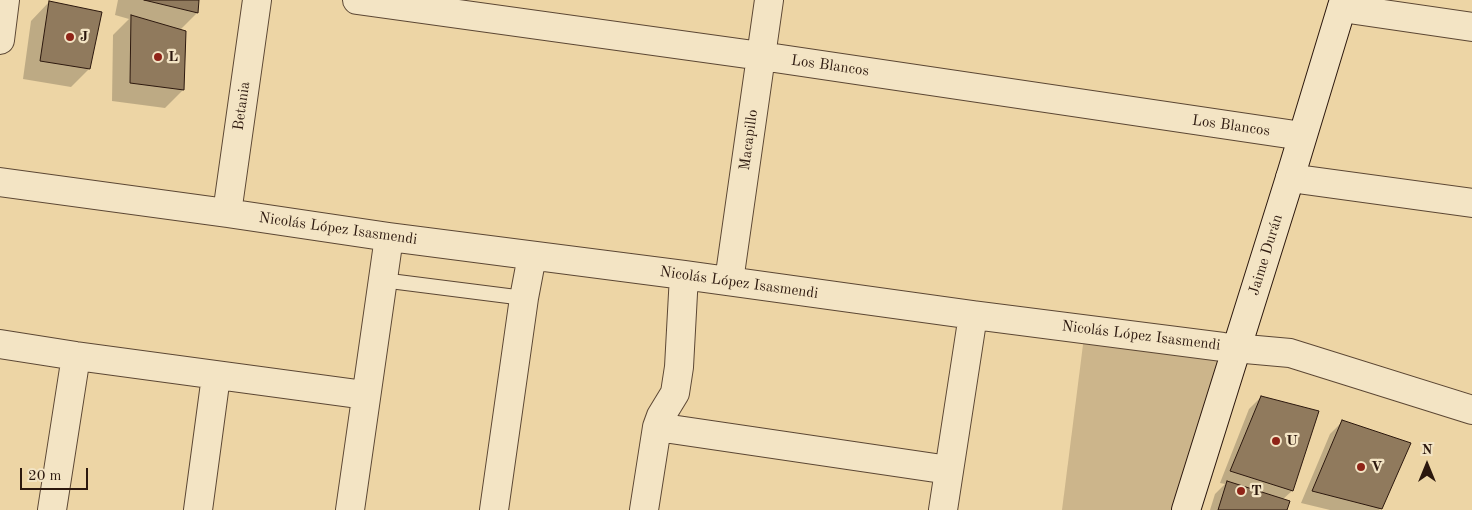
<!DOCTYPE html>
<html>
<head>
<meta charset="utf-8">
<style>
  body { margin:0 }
  #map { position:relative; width:1472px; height:510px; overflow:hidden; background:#edd5a5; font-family:"Old Standard TT",serif }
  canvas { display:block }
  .north { position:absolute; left:1402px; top:440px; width:50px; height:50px; -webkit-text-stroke:4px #f3e4c4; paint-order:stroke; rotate:0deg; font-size:14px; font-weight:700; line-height:20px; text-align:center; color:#2c180e }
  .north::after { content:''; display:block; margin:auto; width:18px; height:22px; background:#2c180e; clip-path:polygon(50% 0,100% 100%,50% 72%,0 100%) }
  .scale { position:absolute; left:20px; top:468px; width:68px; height:22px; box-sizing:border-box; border:2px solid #2c180e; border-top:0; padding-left:6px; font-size:15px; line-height:18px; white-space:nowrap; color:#2c180e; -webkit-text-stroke:4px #f3e4c4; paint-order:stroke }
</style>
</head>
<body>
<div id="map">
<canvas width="1472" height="510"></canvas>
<div class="north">N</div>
<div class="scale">20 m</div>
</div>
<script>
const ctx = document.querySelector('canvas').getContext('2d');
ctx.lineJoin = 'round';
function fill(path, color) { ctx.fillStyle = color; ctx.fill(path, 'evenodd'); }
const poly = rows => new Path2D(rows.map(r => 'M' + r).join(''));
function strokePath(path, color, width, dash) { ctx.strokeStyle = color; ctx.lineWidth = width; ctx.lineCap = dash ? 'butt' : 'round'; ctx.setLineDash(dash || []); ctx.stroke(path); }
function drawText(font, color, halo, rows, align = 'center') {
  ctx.font = font + ' "Old Standard TT",serif'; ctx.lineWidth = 4.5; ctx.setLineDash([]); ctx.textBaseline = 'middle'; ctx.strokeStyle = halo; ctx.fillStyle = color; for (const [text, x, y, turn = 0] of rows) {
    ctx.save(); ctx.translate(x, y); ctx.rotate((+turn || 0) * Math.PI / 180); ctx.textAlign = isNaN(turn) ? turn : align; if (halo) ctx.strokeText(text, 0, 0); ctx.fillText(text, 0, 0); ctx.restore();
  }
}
fill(poly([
  [1085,329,1237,348,1186,510,1062,510]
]), '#ccb58b');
fill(poly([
  [118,0,197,0,197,13,180,30,183,90,165,108,112,101,113,35,129,19,115,15],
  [49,2,89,69,71,87,23,79,31,21],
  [1261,397,1292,491,1282,500,1286,510,1210,510,1215,494,1225,484,1220,483,1249,409],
  [1342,422,1381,508,1379,510,1330,510,1301,503,1330,434]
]), '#0003');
const building = poly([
  [144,0,199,0,198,13,144,0],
  [49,1,102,12,90,69,40,61,49,1],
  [131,15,186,31,184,90,130,83,131,15],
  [1261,396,1319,411,1293,491,1230,471,1261,396],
  [1342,420,1411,443,1382,509,1312,491,1342,420],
  [1227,481,1290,501,1287,510,1218,510,1227,481]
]);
fill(building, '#907a5d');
strokePath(building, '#2c180e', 1);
const lane = poly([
  [382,280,524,298]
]);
const street = poly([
  [357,0,761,56,1302,136],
  [1342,8,1472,27],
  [0,40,5,0],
  [1290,178,1472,203],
  [0,182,227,213,389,237,684,275,973,315,1223,347,1290,353,1472,410],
  [227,213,257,0],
  [729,281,769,0],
  [0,344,76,356,365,395],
  [657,427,949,470],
  [52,510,76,356],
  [198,510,216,376],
  [350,510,389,237],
  [494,510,524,298,532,256],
  [644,510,657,427,661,416,675,393,679,367,684,275],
  [943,510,973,315]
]);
const secondary = poly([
  [1186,510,1290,178,1344,0]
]);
strokePath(lane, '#5c4734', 16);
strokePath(street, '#5c4734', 30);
strokePath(secondary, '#2c180e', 30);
strokePath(lane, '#f3e4c4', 14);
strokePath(street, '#f3e4c4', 28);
strokePath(secondary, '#f3e4c4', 28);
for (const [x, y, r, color] of [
  [70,37,5,"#8f2418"],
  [158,57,5,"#8f2418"],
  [1276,441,5,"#8f2418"],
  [1361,467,5,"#8f2418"],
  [1241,491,5,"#8f2418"]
]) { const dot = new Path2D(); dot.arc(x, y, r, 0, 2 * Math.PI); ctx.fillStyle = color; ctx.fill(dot); strokePath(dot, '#f3e4c4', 2); }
drawText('bold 15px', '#2c180e', '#f3e4c4', [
  ["J",80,37],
  ["L",168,57],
  ["U",1286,441],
  ["V",1371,467],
  ["T",1251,491]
], 'left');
drawText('15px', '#2c180e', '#f3e4c4', [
  ["Los Blancos",830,66,8],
  ["Betania",242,106,-82],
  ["Los Blancos",1231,126,8],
  ["Macapillo",749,140,-82],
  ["Nicolás López Isasmendi",338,229,8],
  ["Jaime Durán",1266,255,-73],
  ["Nicolás López Isasmendi",739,283,8],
  ["Nicolás López Isasmendi",1141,336,7]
]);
</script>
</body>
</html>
